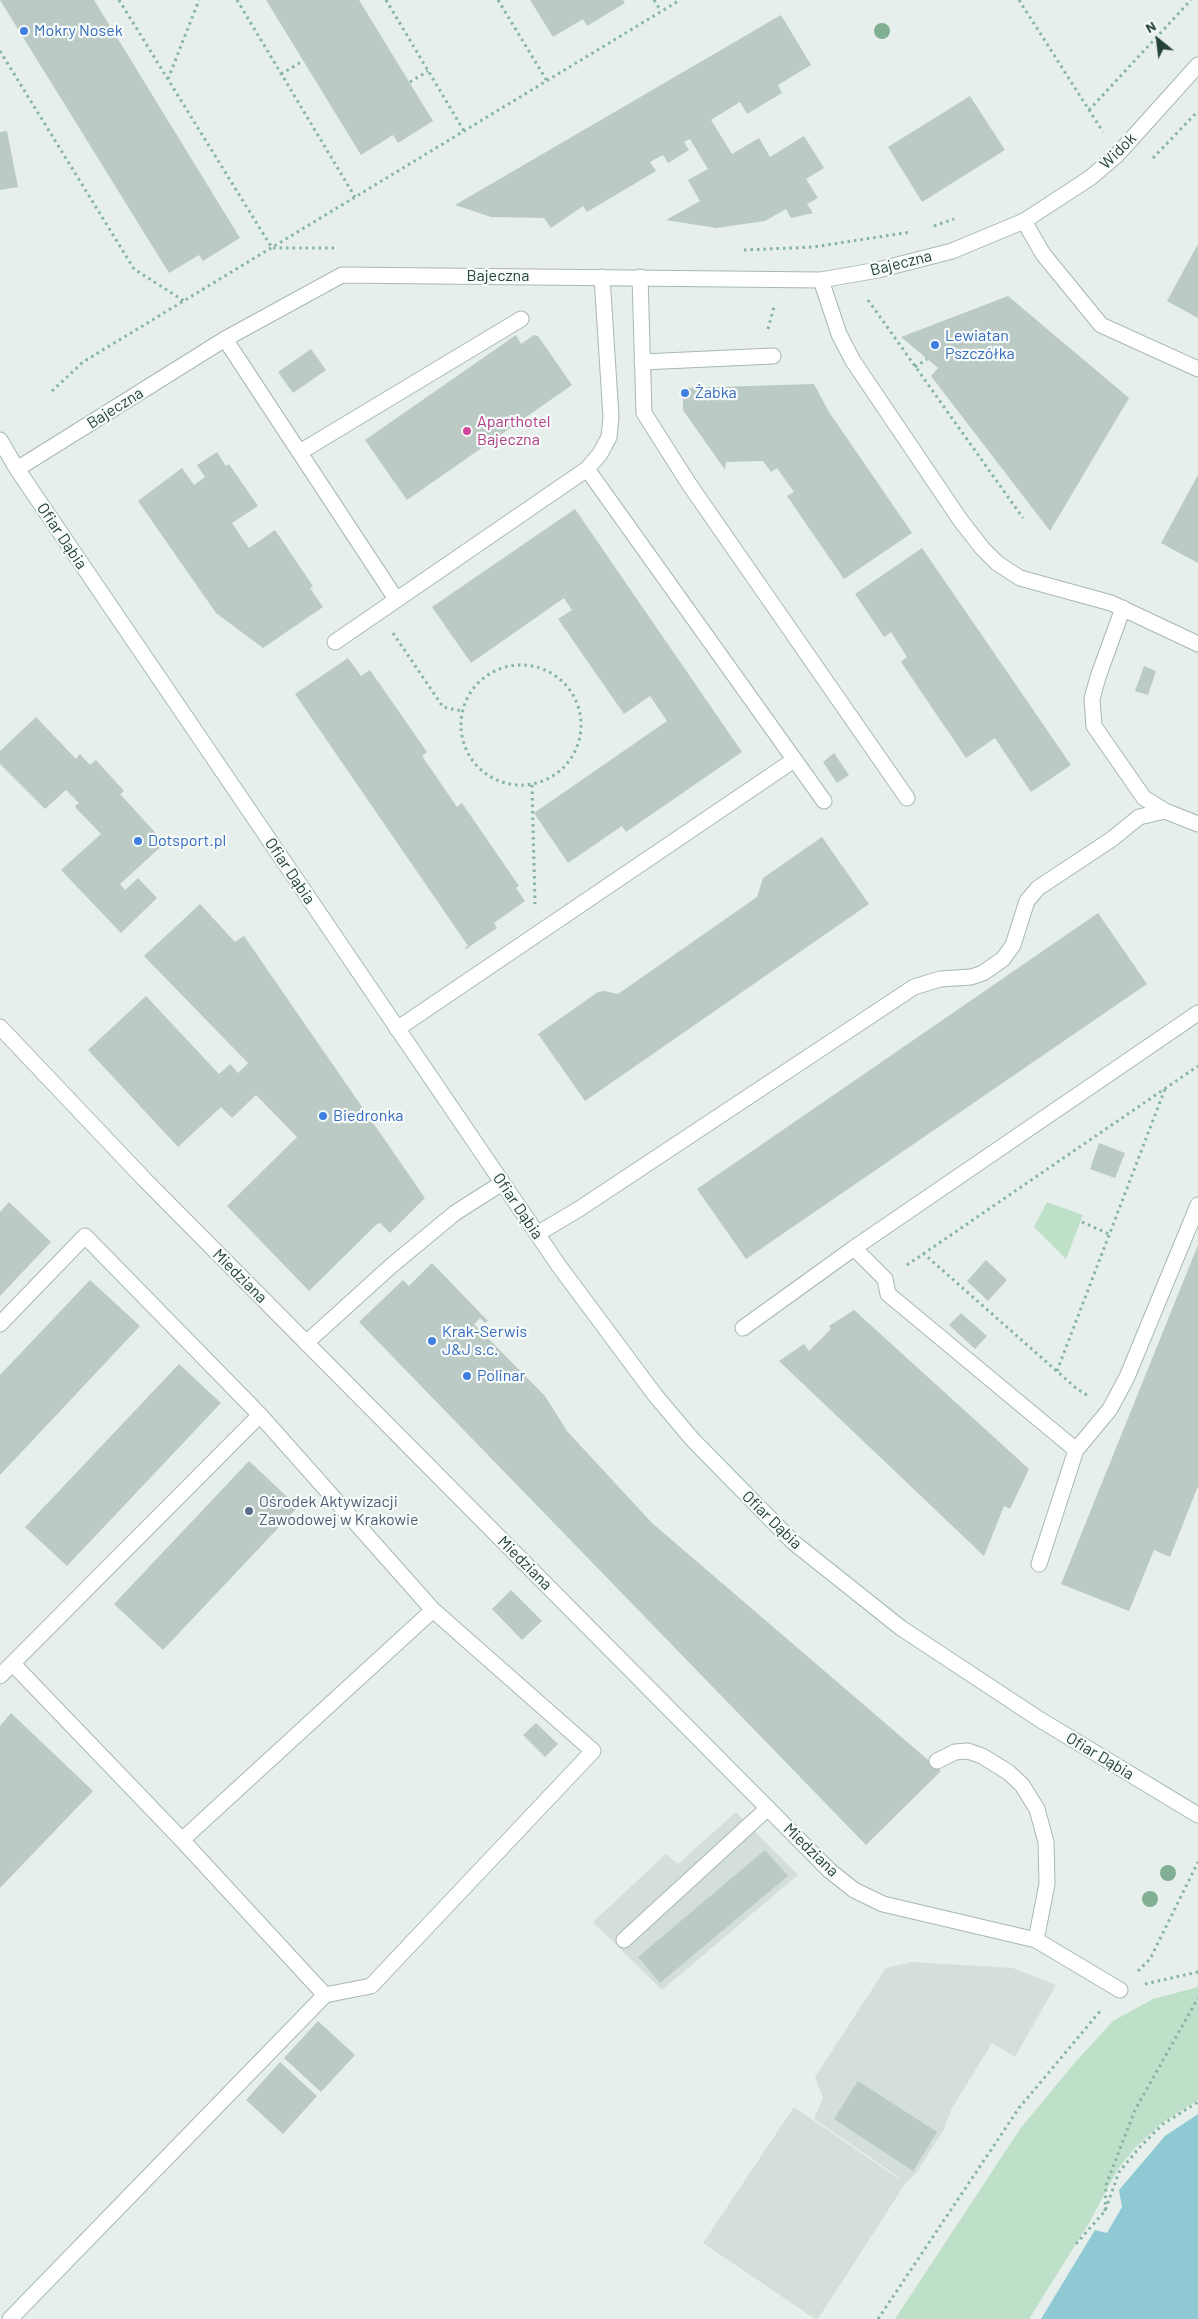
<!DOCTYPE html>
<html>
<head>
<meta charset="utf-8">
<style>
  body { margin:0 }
  #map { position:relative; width:1198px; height:2319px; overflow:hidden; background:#e6efeb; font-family:Barlow,sans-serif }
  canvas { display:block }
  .north { position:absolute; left:1133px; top:15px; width:50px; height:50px; -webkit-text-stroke:4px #f7fbf9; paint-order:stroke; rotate:331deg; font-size:14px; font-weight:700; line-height:20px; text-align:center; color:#24423a }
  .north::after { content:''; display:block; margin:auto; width:18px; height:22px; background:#24423a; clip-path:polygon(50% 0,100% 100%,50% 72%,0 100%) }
</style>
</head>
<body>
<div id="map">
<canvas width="1198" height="2319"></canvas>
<div class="north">N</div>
</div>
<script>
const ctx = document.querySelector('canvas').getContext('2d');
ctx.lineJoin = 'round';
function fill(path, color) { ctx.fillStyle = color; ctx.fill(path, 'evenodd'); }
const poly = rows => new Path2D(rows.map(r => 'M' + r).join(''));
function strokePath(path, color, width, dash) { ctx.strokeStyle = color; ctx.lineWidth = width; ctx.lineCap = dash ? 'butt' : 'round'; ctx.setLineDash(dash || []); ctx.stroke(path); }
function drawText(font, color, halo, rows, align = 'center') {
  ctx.font = font + ' Barlow,sans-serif'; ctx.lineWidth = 4.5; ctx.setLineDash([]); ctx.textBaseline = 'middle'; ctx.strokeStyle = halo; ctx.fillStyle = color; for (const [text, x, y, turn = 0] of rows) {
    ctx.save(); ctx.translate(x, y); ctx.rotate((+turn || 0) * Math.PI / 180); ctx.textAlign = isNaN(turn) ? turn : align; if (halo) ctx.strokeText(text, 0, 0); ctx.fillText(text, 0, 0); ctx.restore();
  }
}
fill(poly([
  [736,1812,798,1875,662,1990,593,1922,666,1854,678,1864],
  [912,1962,1013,1968,1056,1985,1015,2057,992,2043,952,2108,943,2131,916,2173,905,2184,818,2319,815,2319,703,2243,794,2107,902,2181,893,2173,814,2119,823,2098,815,2077,886,1968]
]), '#d4dfda');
fill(poly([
  [1047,1202,1083,1215,1066,1259,1034,1227],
  [1198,1987,1198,2100,1162,2123,1134,2149,1118,2169,1089,2223,1029,2319,895,2319,1020,2129,1077,2060,1113,2021,1153,1999]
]), '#bfe0c8');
fill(poly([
  [1198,2114,1198,2319,1041,2319,1095,2230,1107,2233,1122,2207,1119,2190,1165,2136]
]), '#8ec9d4');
fill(poly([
  [0,0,94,0,240,238,203,261,199,255,169,273],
  [266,0,359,0,433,121,398,143,393,135,361,155],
  [530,0,623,0,625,3,587,26,583,19,553,37],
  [781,15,811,65,778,85,782,93,747,114,740,102,711,120,732,154,759,138,770,157,804,136,824,168,806,179,818,198,807,204,813,213,791,218,786,209,765,221,716,228,666,220,700,201,688,180,708,169,690,139,684,142,689,150,668,163,663,155,650,162,656,171,587,212,583,206,551,228,544,218,491,217,455,205],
  [970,96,1005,150,922,202,888,147],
  [7,131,18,187,0,190,0,132],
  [1198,244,1198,318,1167,301],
  [1008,296,1129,398,1050,531,931,376,938,368,901,337],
  [516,335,521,344,534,335,538,336,572,385,407,500,365,440],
  [311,349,326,370,293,393,278,372],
  [814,384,829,412,912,533,844,579,787,496,794,492,777,468,771,472,763,461,726,462,725,470,683,410,683,388],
  [217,452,226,466,229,464,258,506,232,523,249,548,275,530,313,586,310,588,323,607,263,648,216,613,138,501,182,468,194,485,205,477,197,465],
  [1198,475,1198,563,1161,543],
  [575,509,742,752,626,832,622,826,568,863,534,813,667,721,650,696,624,714,558,619,572,610,564,598,471,663,432,607],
  [922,548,1071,765,1031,792,995,738,966,758,901,662,907,657,891,632,884,637,855,594],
  [348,658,361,676,370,670,427,752,422,756,457,807,462,803,519,886,516,888,525,901,494,923,497,928,466,949,465,947,468,946,295,694],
  [1144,666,1156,671,1148,695,1135,691],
  [36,717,76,759,80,754,90,765,96,760,124,791,120,794,165,843,120,884,125,890,138,878,157,898,121,933,61,870,101,834,76,808,75,806,79,803,66,790,45,809,0,764,0,751],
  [834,753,849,775,837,783,823,762],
  [822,837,869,904,585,1101,538,1034,598,992,605,991,618,994,757,897,763,878],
  [200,904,235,942,244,936,425,1198,390,1233,380,1223,377,1224,309,1291,227,1206,297,1137,256,1095,232,1118,221,1107,178,1147,88,1050,146,996,219,1074,230,1064,238,1073,248,1063,144,956],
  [1098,913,1147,984,746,1259,697,1189],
  [1099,1143,1125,1153,1115,1178,1090,1169],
  [9,1202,51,1242,0,1296,0,1212],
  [1198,1245,1198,1486,1170,1557,1154,1550,1129,1611,1061,1584],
  [986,1260,1007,1280,988,1301,967,1281],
  [432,1263,488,1321,485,1323,480,1318,474,1324,545,1396,567,1431,652,1523,941,1771,866,1845,359,1322,403,1280,409,1286],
  [90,1280,140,1326,0,1475,0,1375],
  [854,1310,1029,1469,1010,1509,1004,1506,984,1556,779,1361,804,1344,809,1351,831,1329,829,1326],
  [961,1313,987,1336,975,1349,949,1325],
  [179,1364,221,1403,67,1566,25,1527],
  [249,1461,298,1507,163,1650,114,1604],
  [511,1590,542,1621,522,1640,492,1609],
  [11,1713,93,1791,0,1888,0,1726],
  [536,1723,558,1744,545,1757,523,1735],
  [765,1850,788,1876,660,1983,638,1957],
  [318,2021,355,2055,321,2092,284,2058],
  [280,2062,317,2096,283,2134,246,2100],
  [858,2081,937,2132,913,2171,834,2119]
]), '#bbcac4');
const lane = poly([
  [1024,221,1043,254,1101,325,1198,369],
  [640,277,644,413,689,484,907,798],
  [821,280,839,334,853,361,961,521,983,549,997,563,1020,578,1111,603,1198,644],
  [225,339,396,599],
  [642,362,773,356],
  [300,452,521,319],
  [587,469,824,801],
  [1123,608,1098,677,1092,699,1094,726,1144,798,1165,811],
  [335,642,587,469,600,454,609,437,611,417,602,277],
  [1198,1013,854,1248,885,1279,888,1294,1076,1450,1110,1409,1127,1377,1198,1205],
  [397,1029,794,760],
  [537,1234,579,1209,914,987,940,979,971,977,983,973,1003,959,1013,945,1027,901,1038,888,1112,839,1139,817,1165,811,1198,824],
  [0,1324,85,1236,260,1415,0,1676],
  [743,1328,854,1248],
  [306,1343,391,1266,455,1213,502,1183],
  [1039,1564,1076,1450],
  [13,1664,182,1840,325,1995],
  [937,1761,955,1752,968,1751,982,1756,1008,1772,1022,1785,1037,1809,1046,1842,1047,1884,1036,1940],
  [182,1840,433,1610],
  [829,1870,854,1890,883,1904,1036,1940,1120,1990],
  [624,1940,768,1808],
  [10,2319,325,1995,371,1986,593,1751,433,1610,260,1415]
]);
const street = poly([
  [17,469,225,339,342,275,821,280,878,270,952,251,1024,221,1090,178,1117,155,1198,65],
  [0,1027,146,1181,829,1870]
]);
const secondary = poly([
  [0,440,17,469,559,1266,655,1395,692,1439,793,1542,901,1628,1039,1719,1198,1815]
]);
strokePath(lane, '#a8b8b2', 17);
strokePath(street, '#a8b8b2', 17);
strokePath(secondary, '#a4bbb3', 17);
strokePath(poly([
  [119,0,272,248,335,248],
  [237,0,355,197],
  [386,0,464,131],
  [498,0,547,81],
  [654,0,661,11],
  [1019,0,1103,132],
  [0,51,134,269,184,301],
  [281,74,303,61],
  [168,79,199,0],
  [410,82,428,71],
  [1089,110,1191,0],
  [1153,158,1198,111],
  [934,226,954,219],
  [744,250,813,247,911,232],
  [868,300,1023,518],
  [768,329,774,307],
  [915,367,927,359],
  [52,391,83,362,680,0],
  [393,633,443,707,462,711],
  '461 725a60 60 0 1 1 120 0a60 60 0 1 1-120 0Z',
  [532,785,535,904],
  [1082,1222,1109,1234],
  [923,1253,1077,1389,1087,1395],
  [907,1265,1198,1066],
  [1057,1371,1165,1089],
  [1138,1971,1150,1959,1198,1862],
  [1145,1984,1198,1972],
  [1105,2211,1106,2185,1135,2110,1198,1998],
  [1076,2244,1105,2211,1119,2172,1139,2148,1163,2124,1198,2102],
  [878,2319,1019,2108,1101,2010]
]), '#86b3a5', 3, [2.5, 4]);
strokePath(lane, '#fff', 15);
strokePath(street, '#fff', 15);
strokePath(secondary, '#fff', 15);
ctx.fillStyle = '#80af93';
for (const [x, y] of [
  [882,31],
  [1168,1873],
  [1150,1899]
]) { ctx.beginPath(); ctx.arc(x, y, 8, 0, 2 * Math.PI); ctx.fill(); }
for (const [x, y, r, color] of [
  [24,31,5,"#3f7fe0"],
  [935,345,5,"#3f7fe0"],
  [685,393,5,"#3f7fe0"],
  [467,431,5,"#d1479c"],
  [138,841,5,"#3f7fe0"],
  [323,1116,5,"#3f7fe0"],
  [432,1341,5,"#3f7fe0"],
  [467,1376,5,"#3f7fe0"],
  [249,1511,5,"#5c6f8a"]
]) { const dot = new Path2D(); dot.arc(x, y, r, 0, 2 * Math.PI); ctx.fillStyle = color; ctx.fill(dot); strokePath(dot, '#f7fbf9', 2); }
drawText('16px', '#366cbe', '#f7fbf9', [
  ["Mokry Nosek",34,31],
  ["Lewiatan",945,336],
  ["Pszczółka",945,354],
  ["Żabka",695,393],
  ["Dotsport.pl",148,841],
  ["Biedronka",333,1116],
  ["Krak-Serwis",442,1332],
  ["J&J s.c.",442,1350],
  ["Polinar",477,1376]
], 'left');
drawText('16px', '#24423a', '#f7fbf9', [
  ["Widok",1118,151,-45],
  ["Bajeczna",901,263,-14],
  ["Bajeczna",498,276],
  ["Bajeczna",115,408,-32],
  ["Ofiar Dąbia",62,536,56],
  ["Ofiar Dąbia",290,871,56],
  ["Ofiar Dąbia",518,1206,56],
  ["Miedziana",240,1276,45],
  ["Ofiar Dąbia",772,1520,44],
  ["Miedziana",525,1563,45],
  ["Ofiar Dąbia",1100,1756,31],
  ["Miedziana",811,1850,44]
]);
drawText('16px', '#b23c85', '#f7fbf9', [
  ["Aparthotel",477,422],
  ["Bajeczna",477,440]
], 'left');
drawText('16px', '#4e5e75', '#f7fbf9', [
  ["Ośrodek Aktywizacji",259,1502],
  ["Zawodowej w Krakowie",259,1520]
], 'left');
</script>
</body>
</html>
